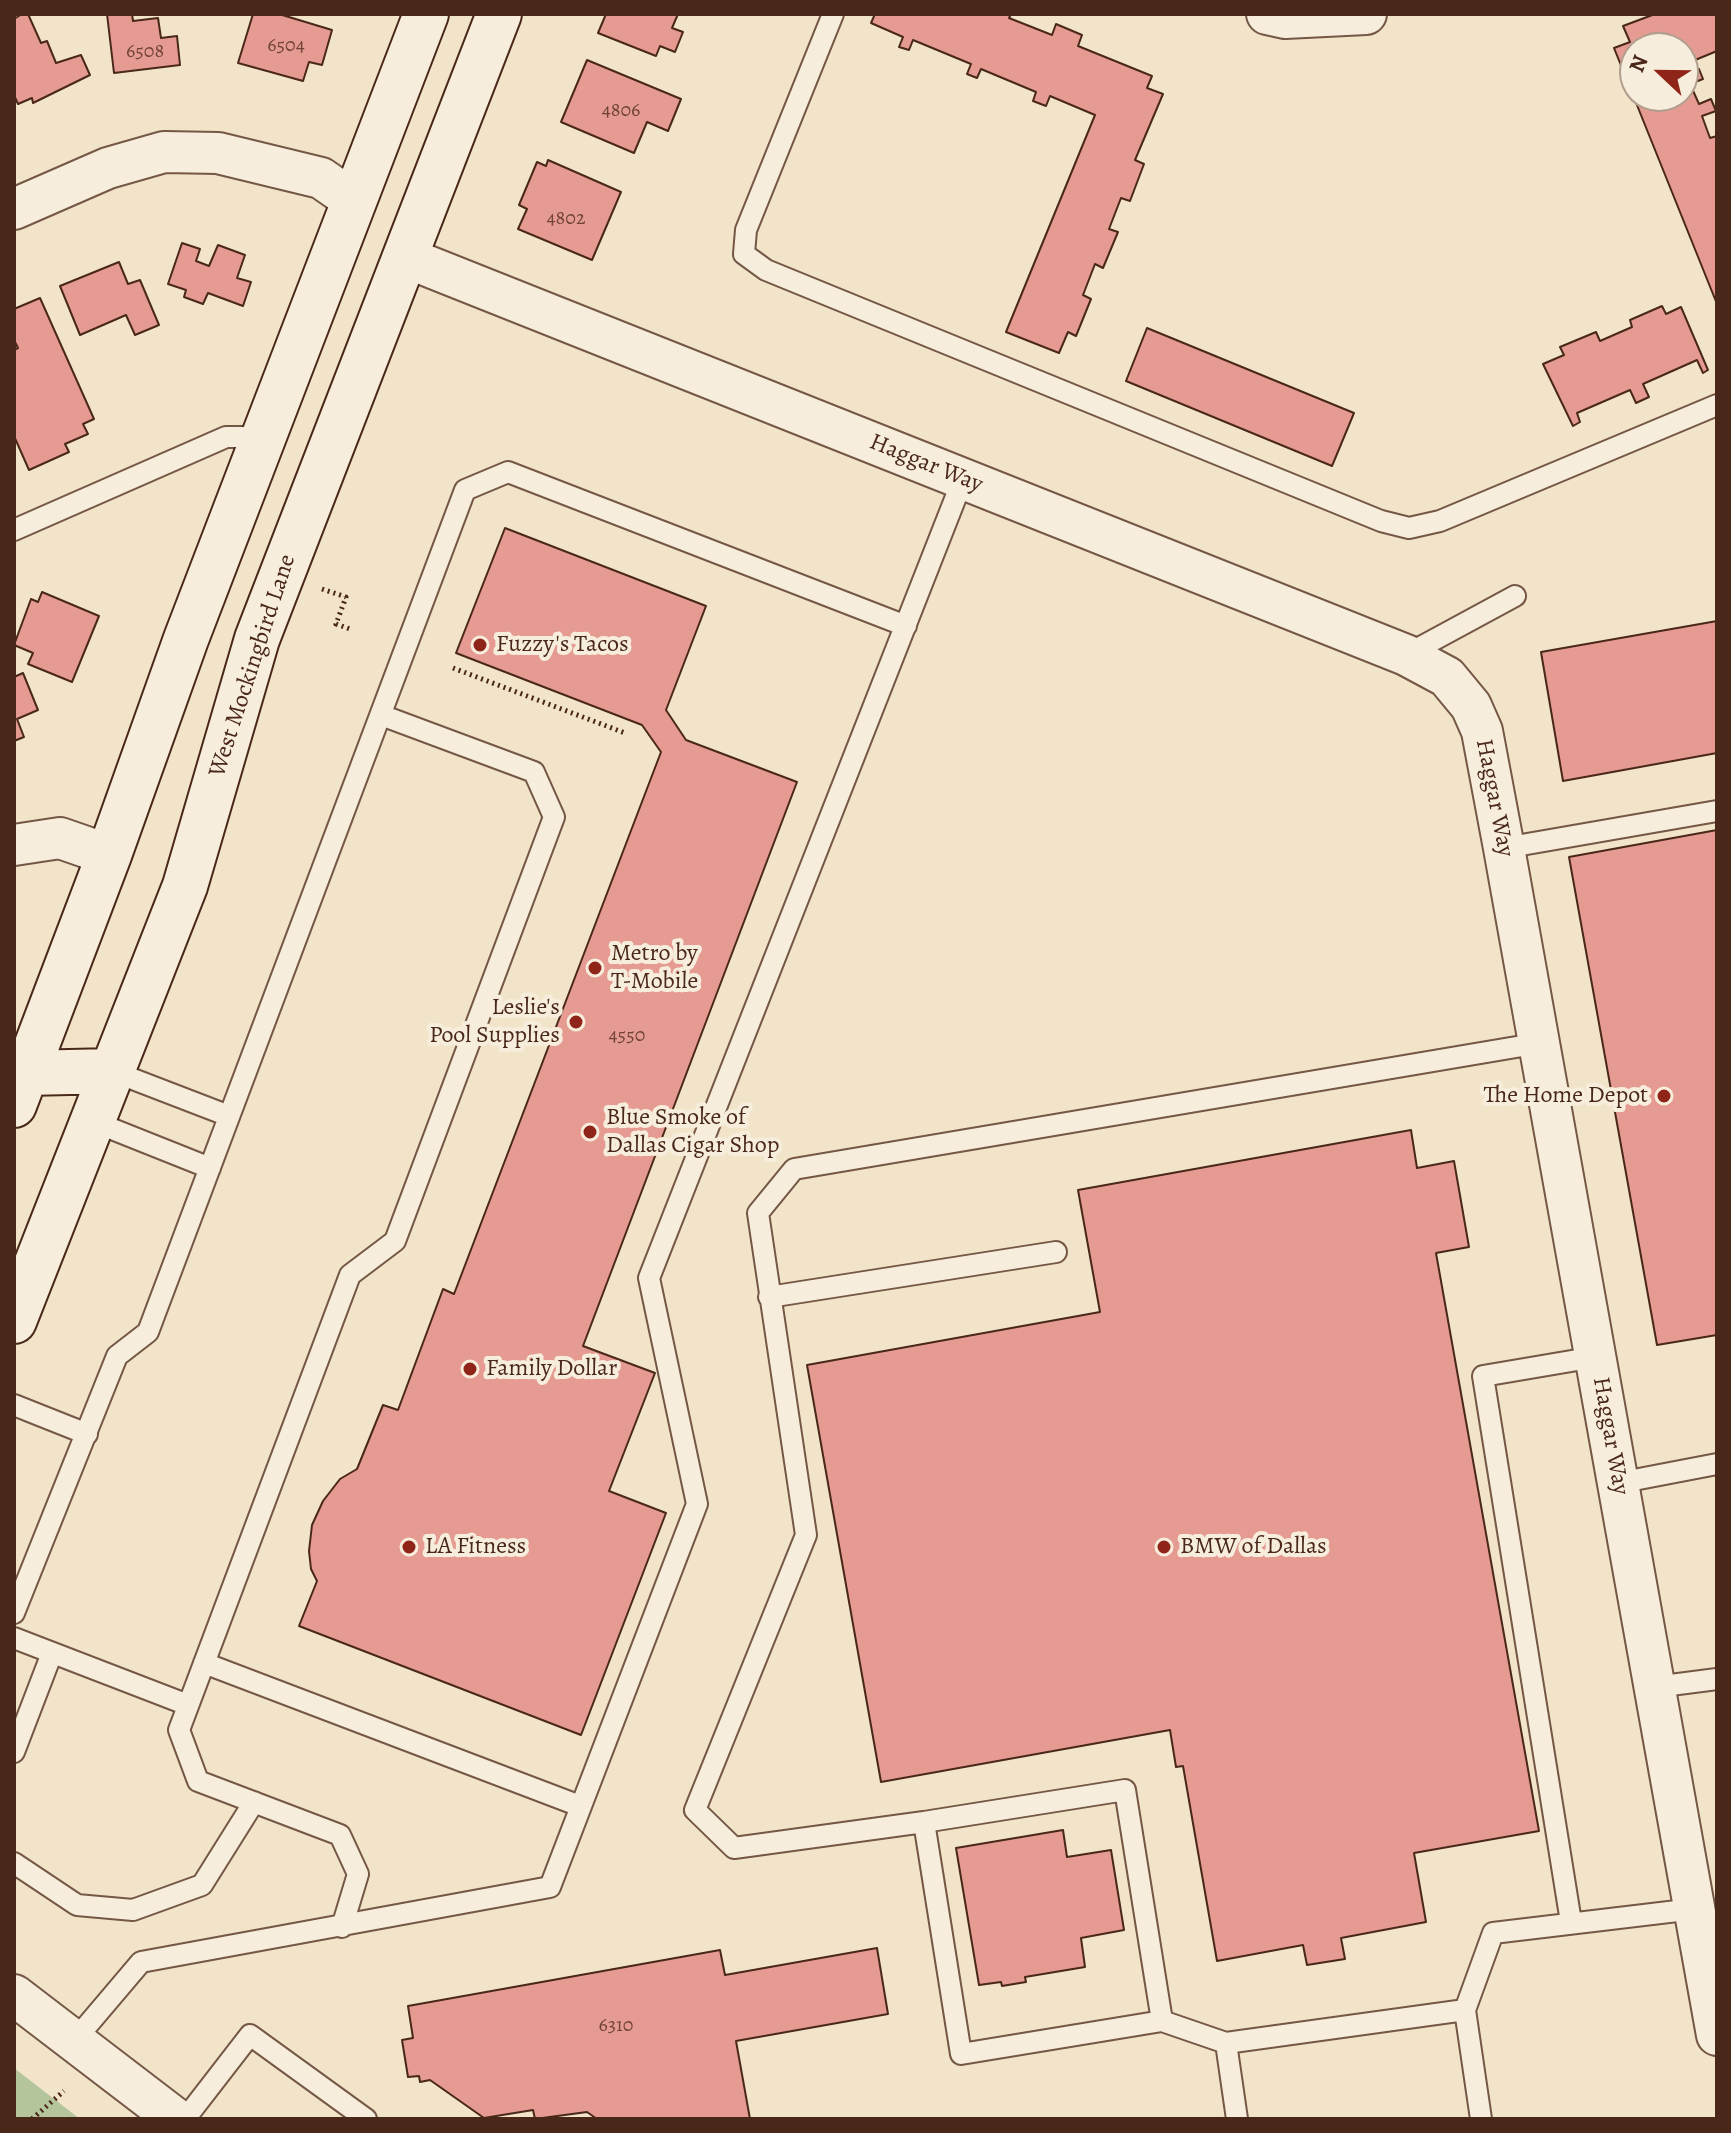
<!DOCTYPE html>
<html>
<head>
<meta charset="utf-8">
<style>
  body { margin:0 }
  #map { position:relative; width:1731px; height:2133px; overflow:hidden; background:#f2e4c9; font-family:Alegreya,serif }
  canvas { display:block }
  .frame { position:absolute; inset:0; border:16px solid #4a2819; pointer-events:none }
  .north { position:absolute; left:1619px; top:32px; width:80px; height:80px; box-sizing:border-box; background:#f7eddc; border:2px solid #b29e8e; border-radius:50%; rotate:292deg; font-size:22px; font-weight:700; line-height:32px; text-align:center; color:#4a2819 }
  .north::after { content:''; display:block; margin:auto; width:28px; height:36px; background:#8f2418; clip-path:polygon(50% 0,100% 100%,50% 72%,0 100%) }
</style>
</head>
<body>
<div id="map">
<canvas width="1731" height="2133"></canvas>
<div class="frame"></div>
<div class="north">N</div>
</div>
<script>
const ctx = document.querySelector('canvas').getContext('2d');
ctx.lineJoin = 'round';
function fill(path, color) { ctx.fillStyle = color; ctx.fill(path, 'evenodd'); }
const poly = rows => new Path2D(rows.map(r => 'M' + r).join(''));
function strokePath(path, color, width, dash) { ctx.strokeStyle = color; ctx.lineWidth = width; ctx.lineCap = dash ? 'butt' : 'round'; ctx.setLineDash(dash || []); ctx.stroke(path); }
function drawText(font, color, halo, rows, align = 'center') {
  ctx.font = font + ' Alegreya,serif'; ctx.lineWidth = 8; ctx.setLineDash([]); ctx.textBaseline = 'middle'; ctx.strokeStyle = halo; ctx.fillStyle = color; for (const [text, x, y, turn = 0] of rows) {
    ctx.save(); ctx.translate(x, y); ctx.rotate((+turn || 0) * Math.PI / 180); ctx.textAlign = isNaN(turn) ? turn : align; if (halo) ctx.strokeText(text, 0, 0); ctx.fillText(text, 0, 0); ctx.restore();
  }
}
fill(poly([
  [14,2068,80,2119,14,2119]
]), '#b4c59c');
const building = poly([
  [22,14,28,14,41,43,47,41,56,63,81,55,90,75,33,103,32,98,18,104,14,95,14,19,22,14],
  [107,14,132,14,133,21,158,18,161,38,177,36,180,65,114,73,107,14],
  [253,14,279,14,332,30,322,65,309,62,303,81,238,63,253,14],
  [606,14,678,14,672,28,683,32,675,52,660,46,656,56,598,33,606,14],
  [875,14,1011,14,1009,18,1052,35,1056,24,1082,35,1078,46,1152,76,1147,88,1163,94,1135,160,1144,164,1130,201,1121,198,1109,229,1118,232,1103,268,1095,264,1083,295,1091,299,1076,336,1068,332,1059,353,1006,332,1095,115,1050,96,1046,106,1033,101,1036,92,981,69,977,78,967,74,971,64,913,40,909,50,899,47,903,37,871,23,875,14],
  [1655,14,1717,14,1717,51,1683,65,1683,48,1635,48,1635,96,1683,96,1683,69,1685,75,1699,69,1703,79,1690,84,1699,104,1711,99,1716,111,1702,116,1710,138,1717,136,1717,304,1614,48,1630,42,1623,26,1655,14],
  [587,60,681,99,668,131,647,122,634,153,561,122,587,60],
  [548,160,621,192,592,260,518,229,527,209,519,205,537,162,546,166,548,160],
  [182,243,200,249,196,261,209,266,218,245,245,255,237,278,251,282,243,306,208,293,203,304,184,297,186,290,168,284,182,243],
  [119,262,128,284,140,280,159,325,135,335,126,315,80,335,60,286,119,262],
  [40,298,94,419,83,424,88,434,65,444,69,452,29,470,14,436,14,350,18,348,14,340,14,309,40,298],
  [1662,306,1666,314,1681,307,1708,370,1703,373,1697,360,1643,384,1649,397,1636,403,1630,390,1577,413,1580,422,1573,426,1543,364,1564,355,1560,347,1596,332,1600,341,1632,327,1630,320,1662,306],
  [1147,328,1354,413,1332,466,1126,381,1147,328],
  [505,528,706,606,666,710,686,740,797,782,583,1346,655,1373,609,1491,666,1513,581,1735,299,1626,317,1581,311,1569,309,1551,312,1525,323,1501,340,1479,357,1469,383,1405,398,1410,443,1289,454,1294,661,752,642,725,456,653,505,528],
  [42,592,99,616,72,682,28,664,33,653,14,645,31,599,38,602,42,592],
  [1717,621,1717,753,1563,781,1541,652,1717,621],
  [23,673,38,710,17,719,24,737,14,741,14,677,23,673],
  [1717,830,1717,1335,1657,1345,1569,857,1717,830],
  [1411,1130,1417,1168,1454,1161,1469,1247,1436,1253,1539,1831,1414,1853,1426,1922,1341,1938,1345,1959,1307,1965,1303,1945,1217,1961,1183,1766,1176,1767,1170,1730,881,1782,807,1365,1100,1312,1078,1190,1411,1130],
  [1063,1830,1067,1857,1111,1850,1124,1930,1081,1938,1085,1967,1025,1977,1026,1982,1002,1986,1001,1982,979,1985,956,1848,1063,1830],
  [877,1948,888,2014,736,2041,750,2119,597,2119,587,2112,535,2119,533,2110,484,2118,430,2080,420,2082,419,2076,408,2077,402,2040,413,2038,408,2006,720,1950,725,1975,877,1948]
]);
fill(building, '#e59a92');
strokePath(building, '#4a2819', 2);
const service = poly([
  [833,14,746,230,744,254,766,270,1381,521,1409,528,1440,521,1717,405],
  [14,530,226,437,264,437],
  [1406,655,1515,596],
  [1504,848,1717,811],
  [112,1071,229,1116],
  [92,1121,210,1168],
  [769,1297,1056,1252],
  [14,1405,87,1434],
  [1618,1483,1717,1464],
  [14,1613,117,1356,148,1332,465,490,508,472,906,626],
  [14,1638,188,1705],
  [204,1663,580,1806],
  [1655,1687,1717,1679],
  [14,1752,52,1653],
  [924,1822,1125,1790,1162,2021],
  [14,1863,77,1905,133,1910,202,1885,254,1802],
  [1571,1922,1483,1376,1595,1357],
  [342,1927,358,1874,340,1835,198,1781,179,1730,350,1275,395,1241,554,817,534,772,381,715],
  [1465,2010,1493,1933,1694,1909],
  [74,2041,141,1962,550,1887,697,1504,649,1278,963,479],
  [1226,2043,1162,2021,961,2054,924,1822,734,1848,695,1810,806,1535,758,1213,794,1169,1540,1043],
  [185,2119,250,2035,366,2119],
  [1237,2119,1226,2043,1465,2010,1481,2119]
]);
const minor = poly([
  [1267,14,1285,18,1366,14],
  [14,209,108,168,164,152,218,153,321,178,354,201],
  [405,257,1406,655,1447,677,1471,706,1482,731,1504,848,1717,2035],
  [14,845,60,838,109,855],
  [14,1995,176,2119]
]);
const secondary = poly([
  [27,1073,112,1071],
  [14,1105,109,855,186,639,426,14],
  [14,1321,185,886,257,639,499,14]
]);
strokePath(service, '#745745', 24);
strokePath(minor, '#745745', 44);
strokePath(secondary, '#4a2819', 48);
strokePath(poly([
  [322,589,346,597,336,624,350,629],
  [453,668,625,733],
  [32,2119,64,2091]
]), '#4a2819', 5, [2, 4]);
strokePath(service, '#f7eddc', 20);
strokePath(minor, '#f7eddc', 40);
strokePath(secondary, '#f7eddc', 44);
for (const [x, y, r, color] of [
  [480,645,8,"#8f2418"],
  [595,968,8,"#8f2418"],
  [576,1022,8,"#8f2418"],
  [1664,1096,8,"#8f2418"],
  [590,1132,8,"#8f2418"],
  [470,1369,8,"#8f2418"],
  [409,1547,8,"#8f2418"],
  [1164,1547,8,"#8f2418"]
]) { const dot = new Path2D(); dot.arc(x, y, r, 0, 2 * Math.PI); ctx.fillStyle = color; ctx.fill(dot); strokePath(dot, '#f7eddc', 3); }
drawText('20px', '#714437', null, [
  ["6504",286,46],
  ["6508",145,52],
  ["4806",621,111],
  ["4802",566,219],
  ["4550",627,1036],
  ["6310",616,2026]
]);
drawText('24px', '#4a2819', '#f7eddc', [
  ["Haggar Way",926,464,22],
  ["West Mockingbird Lane",253,666,-72],
  ["Haggar Way",1494,798,79],
  ["Haggar Way",1610,1436,80]
]);
drawText('24px', '#4a2819', '#f7eddc', [
  ["Fuzzy's Tacos",496,645],
  ["Metro by",611,954],
  ["T-Mobile",611,982],
  ["Leslie's",560,1008,"right"],
  ["Pool Supplies",560,1036,"right"],
  ["The Home Depot",1648,1096,"right"],
  ["Blue Smoke of",606,1118],
  ["Dallas Cigar Shop",606,1146],
  ["Family Dollar",486,1369],
  ["LA Fitness",425,1547],
  ["BMW of Dallas",1180,1547]
], 'left');
</script>
</body>
</html>
